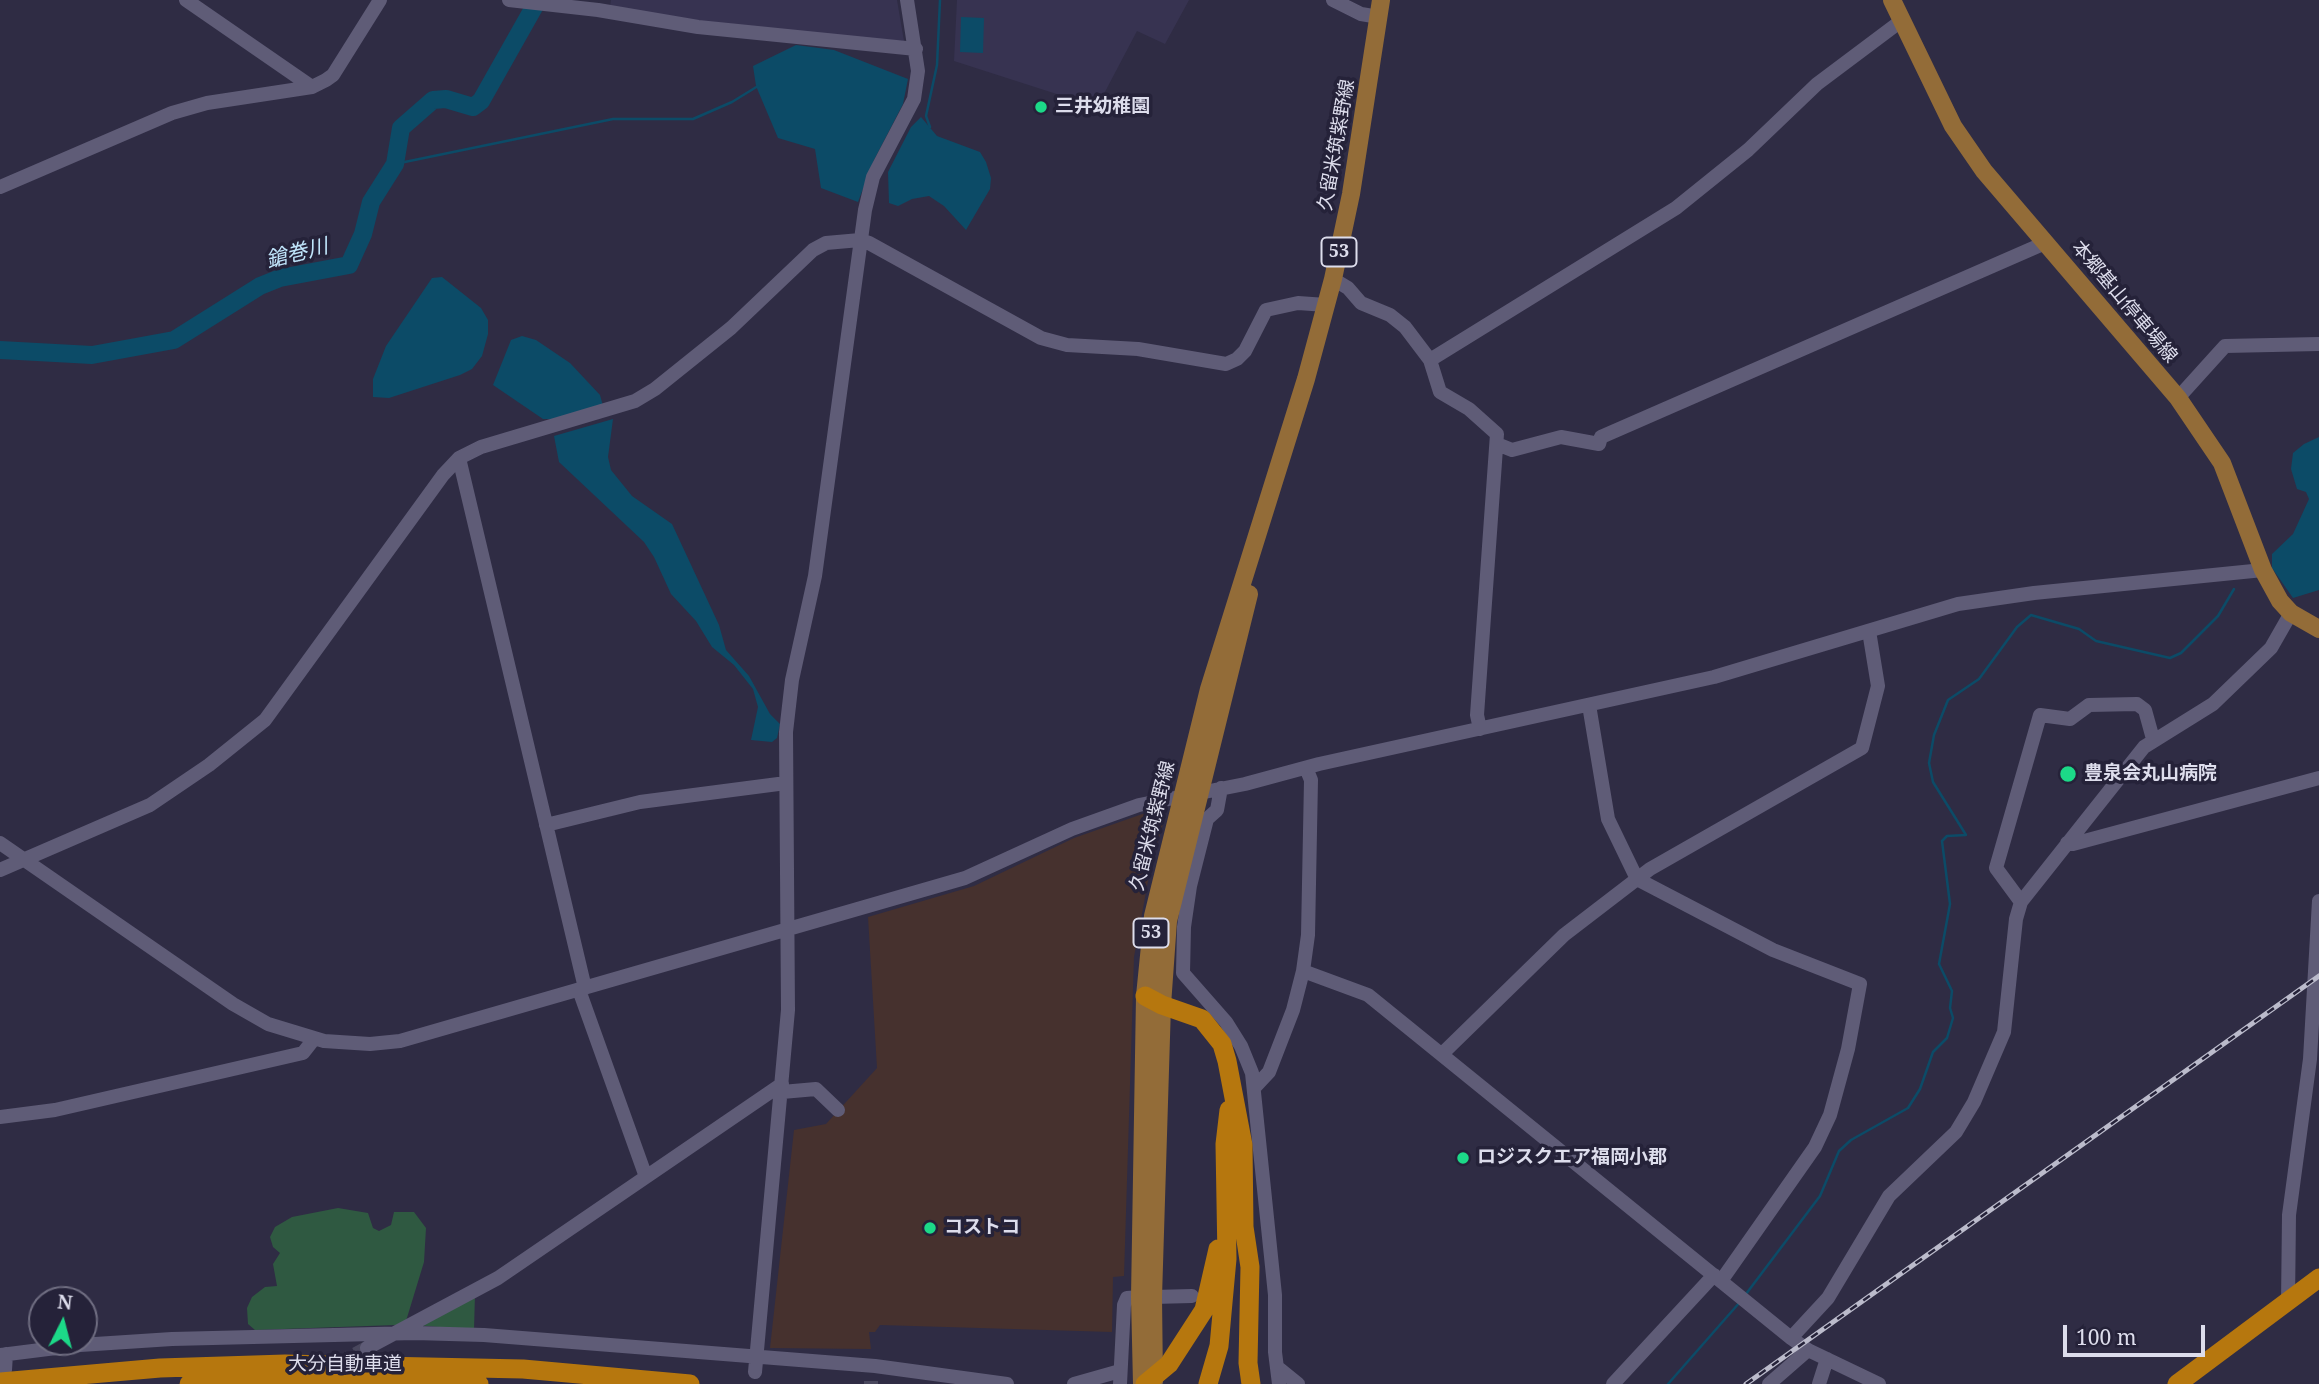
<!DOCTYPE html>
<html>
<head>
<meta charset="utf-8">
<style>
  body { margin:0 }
  #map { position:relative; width:2319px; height:1384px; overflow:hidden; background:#2f2c44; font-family:"Noto Serif",serif }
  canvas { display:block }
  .north { position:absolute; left:28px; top:1286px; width:70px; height:70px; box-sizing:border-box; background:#252239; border:2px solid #6f6d81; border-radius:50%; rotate:6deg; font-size:19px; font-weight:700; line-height:28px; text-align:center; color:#ddddec }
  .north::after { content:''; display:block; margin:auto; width:24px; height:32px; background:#1cd988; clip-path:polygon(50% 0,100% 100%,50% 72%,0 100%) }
  .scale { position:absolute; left:2063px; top:1325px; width:142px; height:32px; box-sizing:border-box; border:4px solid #ddddec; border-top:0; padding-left:9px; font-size:21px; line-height:24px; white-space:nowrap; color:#ddddec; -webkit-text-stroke:5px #252239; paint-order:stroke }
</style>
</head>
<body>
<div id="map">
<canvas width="2319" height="1384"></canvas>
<div class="north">N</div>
<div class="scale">100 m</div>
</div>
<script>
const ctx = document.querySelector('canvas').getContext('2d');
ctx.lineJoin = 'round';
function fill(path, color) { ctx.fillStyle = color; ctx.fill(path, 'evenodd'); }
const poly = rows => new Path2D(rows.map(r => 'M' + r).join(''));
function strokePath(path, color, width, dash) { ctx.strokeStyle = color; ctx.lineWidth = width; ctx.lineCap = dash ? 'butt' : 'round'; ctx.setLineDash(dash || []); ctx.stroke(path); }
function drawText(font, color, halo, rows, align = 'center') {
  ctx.font = font + ' "Noto Serif","Noto Sans JP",serif'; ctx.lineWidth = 7; ctx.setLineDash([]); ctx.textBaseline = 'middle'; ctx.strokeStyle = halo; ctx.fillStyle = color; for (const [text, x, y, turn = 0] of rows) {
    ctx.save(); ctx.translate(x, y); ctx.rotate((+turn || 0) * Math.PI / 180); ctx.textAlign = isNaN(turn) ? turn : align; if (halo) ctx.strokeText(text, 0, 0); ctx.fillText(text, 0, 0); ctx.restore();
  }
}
fill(poly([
  [1151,811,1163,824,1151,865,1134,957,1124,1276,1113,1277,1112,1332,880,1325,875,1332,869,1332,871,1349,770,1348,794,1130,826,1124,877,1068,868,917,974,886,1074,838]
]), '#46312e');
fill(poly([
  [611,0,897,0,904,41,716,26,610,6],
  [957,0,1189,0,1165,44,1137,31,1097,107,954,61]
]), '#373351');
fill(poly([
  [338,1208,368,1213,373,1228,379,1231,391,1225,394,1212,414,1212,426,1228,424,1262,406,1321,396,1325,255,1330,248,1324,247,1308,252,1297,265,1287,277,1286,273,1264,280,1253,273,1247,270,1237,275,1227,292,1217],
  [475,1294,474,1330,416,1325]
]), '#2f5941');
fill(poly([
  [961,17,984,18,983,53,960,52],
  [796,45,834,50,908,79,903,104,874,160,858,202,821,188,815,149,778,138,756,86,753,66],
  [921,117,937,136,980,152,986,162,991,178,990,189,966,230,944,206,929,196,912,199,898,206,889,203,888,172,911,127],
  [442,277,481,308,488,320,488,334,482,356,472,369,460,375,389,398,373,397,373,379,386,346,432,278],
  [522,336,536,340,570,363,600,395,603,406,555,419,543,419,493,385,511,340],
  [613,419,608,457,611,470,632,496,672,524,719,625,726,650,749,676,770,714,780,724,777,738,772,742,751,740,758,707,753,689,734,665,712,647,696,621,671,594,654,557,644,542,559,462,554,436],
  [2319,437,2319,590,2293,598,2272,568,2272,554,2293,534,2309,499,2306,492,2297,489,2291,469,2293,453,2304,444]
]), '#0c4b67');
strokePath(poly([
  [930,127,926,116,937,65,940,0],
  [395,164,613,119,693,119,732,102,758,86],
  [1746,1294,1820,1196,1839,1151,1851,1140,1908,1108,1920,1089,1933,1052,1947,1038,1953,1018,1950,1008,1952,991,1939,964,1950,904,1942,841,1947,836,1966,835,1933,782,1929,763,1934,735,1948,700,1979,679,2017,627,2031,615,2079,629,2096,641,2170,658,2181,653,2218,616,2234,589],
  [1668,1384,1740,1302]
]), '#0c4b67', 2.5);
strokePath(poly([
  [0,350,92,355,174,340,260,286,280,278,349,265,363,234,371,202,395,164,401,128,433,100,446,99,473,107,481,101,538,0]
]), '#0c4b67', 18);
strokePath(poly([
  [337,1364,367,1348],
  [871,1384,871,1381]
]), '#49475d', 14, [14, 7]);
strokePath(poly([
  [186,0,312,87],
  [509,0,598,10,698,27,916,49],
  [1333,0,1361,14,1379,17],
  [0,187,172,113,207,103,312,87,326,80,333,75,380,0],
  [1333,279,1348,288,1361,303,1390,315,1405,327,1430,360,1440,392,1469,409,1497,434,1477,715,1480,729],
  [1430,360,1676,208,1748,150,1817,84,1901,21],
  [2178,398,2225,346,2319,344],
  [1497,444,1512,450,1561,437,1599,444,1601,437,2045,243],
  [459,458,585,988],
  [1589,705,1608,819,1637,879,1773,950,1860,984,1848,1049,1830,1115,1815,1147,1721,1281],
  [1221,788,1217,810,1207,819,1190,886,1184,927,1183,973,1226,1022,1241,1046,1252,1073,1275,1295,1275,1352,1279,1384],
  [546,825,640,802,786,783],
  [0,843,233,1004,268,1024,324,1041,370,1044,400,1041,965,878,1072,829,1139,805,1245,784,1319,764,1714,677,1958,604,2034,593,2263,570],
  [2067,843,2073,844,2319,778],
  [0,870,150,805,209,765,265,720,443,475,459,458,481,447,635,401,655,389,731,328,813,250,826,243,860,240,869,243,1041,338,1067,345,1138,349,1226,364,1237,359,1245,351,1266,310,1298,303,1326,305],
  [2021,902,1996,868,2040,715,2070,719,2089,705,2137,704,2145,710,2153,739],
  [1303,971,1368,995,1791,1338,1808,1350,1879,1384],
  [579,990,646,1177],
  [1442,1054,1564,935,1650,869,1862,748,1878,686,1869,631],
  [1254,1088,1269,1072,1293,1010,1303,971,1308,935,1311,780,1306,768],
  [782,1092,816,1089,838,1110],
  [0,1117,55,1110,303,1053,314,1039],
  [1153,1297,1192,1296],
  [2288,1303,2289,1215,2310,1059,2319,901],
  [1791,1338,1828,1298,1889,1196,1956,1132,1974,1102,2004,1032,2016,919,2021,902,2144,747,2213,704,2271,648,2291,613],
  [367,1348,498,1278,782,1084],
  [0,1355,80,1345,172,1339,415,1333,484,1335,875,1366,1007,1384],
  [1277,1367,1298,1384],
  [5,1370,6,1354],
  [755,1372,788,1010,786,732,792,680,815,576,865,210,873,177,914,99,918,71,907,0],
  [1074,1384,1120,1371],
  [1120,1384,1124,1305,1127,1298,1140,1297],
  [1613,1384,1714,1275],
  [1769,1384,1808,1350],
  [1819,1384,1827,1359]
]), '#5f5c77', 14);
strokePath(poly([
  [1892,0,1953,126,1984,171,2178,398,2222,463,2263,570,2280,601,2291,613,2319,629],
  [1154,1381,1153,1297,1162,1005,1168,921,1249,594],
  [1142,1384,1140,1297,1145,996,1153,916,1209,689,1306,379,1333,279,1351,194,1381,0]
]), '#936c38', 18);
strokePath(poly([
  [1145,996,1162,1005,1202,1019,1222,1044,1227,1061,1243,1145,1244,1227,1250,1267,1248,1363,1251,1384],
  [0,1382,160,1368,285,1364,523,1369,690,1384],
  [189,1384,285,1381,479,1384],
  [1145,1384,1169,1364,1204,1310,1218,1249],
  [1208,1384,1219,1346,1227,1259,1225,1144,1229,1110],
  [2177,1384,2319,1278]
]), '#b6770e', 19);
const rail = poly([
  [1746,1384,2319,976]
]);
strokePath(rail, '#bbbbcb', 5);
strokePath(rail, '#252239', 2.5, [8]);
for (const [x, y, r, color] of [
  [1041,107,7,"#1cd988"],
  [2068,774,9,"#1cd988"],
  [1463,1158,7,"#1cd988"],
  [930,1228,7,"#1cd988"]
]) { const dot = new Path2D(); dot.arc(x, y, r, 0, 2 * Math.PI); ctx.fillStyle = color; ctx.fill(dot); strokePath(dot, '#252239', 2.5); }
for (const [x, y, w] of [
  [1339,252,35],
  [1151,933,35]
]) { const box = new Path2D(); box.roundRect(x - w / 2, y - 14.5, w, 29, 5); ctx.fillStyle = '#252239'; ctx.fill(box); strokePath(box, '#ddddec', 2); }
drawText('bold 18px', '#ddddec', null, [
  ["53",1339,252],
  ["53",1151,933]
]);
drawText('bold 19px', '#ddddec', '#252239', [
  ["三井幼稚園",1055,107],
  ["豊泉会丸山病院",2084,774],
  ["ロジスクエア福岡小郡",1477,1158],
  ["コストコ",944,1228]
], 'left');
drawText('19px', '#ddddec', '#252239', [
  ["久留米筑紫野線",1337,145,-80],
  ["本郷基山停車場線",2124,302,50],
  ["久留米筑紫野線",1153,826,-76],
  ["大分自動車道",345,1365]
]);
drawText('italic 21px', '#c0e5fb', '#252239', [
  ["鎗巻川",297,254,-14]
]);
</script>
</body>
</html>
